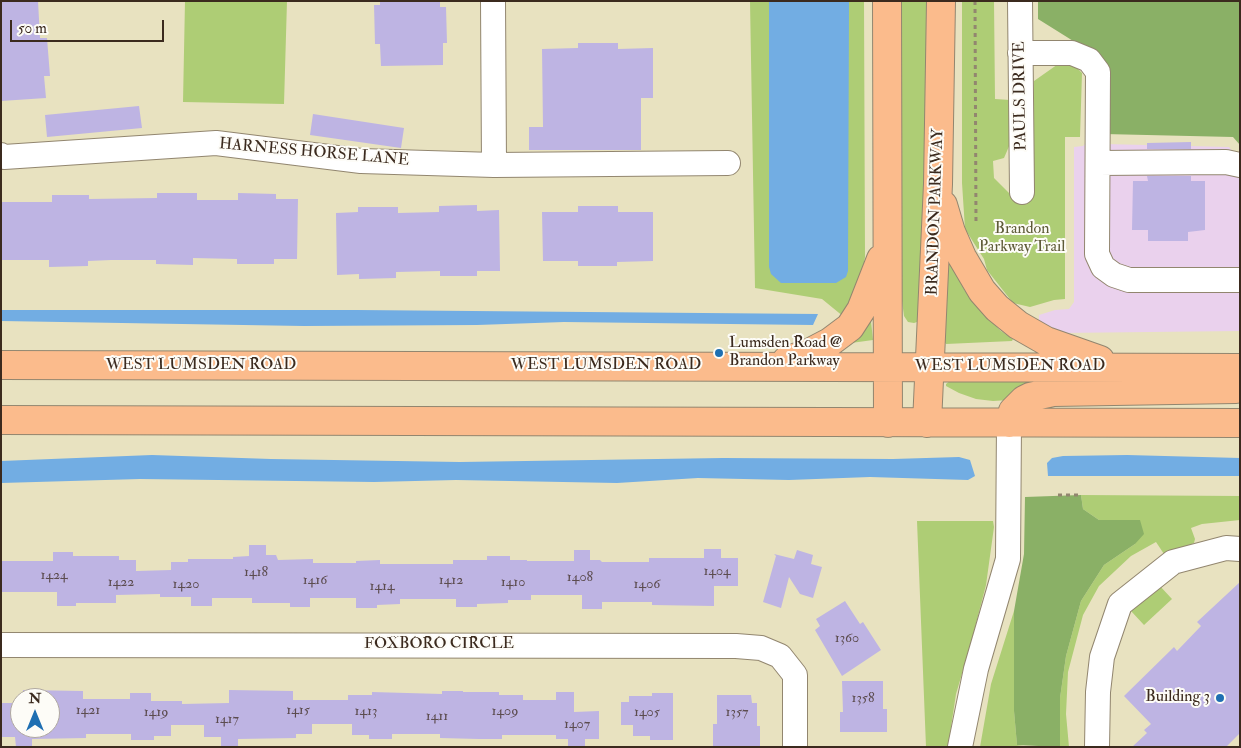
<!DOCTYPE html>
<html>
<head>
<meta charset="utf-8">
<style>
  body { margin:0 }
  #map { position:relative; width:1241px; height:748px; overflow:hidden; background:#e8e2c0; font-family:"IM FELL Double Pica",serif }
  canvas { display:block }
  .frame { position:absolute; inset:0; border:2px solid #3b2a1e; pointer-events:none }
  .north { position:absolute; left:10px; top:688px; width:50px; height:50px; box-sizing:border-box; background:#fdfcf7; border:1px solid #afa8a0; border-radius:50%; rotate:0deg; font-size:14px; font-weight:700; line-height:20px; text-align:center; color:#3b2a1e }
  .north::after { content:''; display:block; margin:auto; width:18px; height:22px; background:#1f6fb2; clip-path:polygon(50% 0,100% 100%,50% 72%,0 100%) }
  .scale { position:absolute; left:10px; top:20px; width:154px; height:22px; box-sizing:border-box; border:2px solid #3b2a1e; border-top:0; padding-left:6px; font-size:15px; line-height:18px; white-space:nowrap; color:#3b2a1e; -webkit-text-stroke:4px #fdfcf7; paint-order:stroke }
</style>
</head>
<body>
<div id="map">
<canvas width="1241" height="748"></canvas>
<div class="frame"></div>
<div class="north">N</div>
<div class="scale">50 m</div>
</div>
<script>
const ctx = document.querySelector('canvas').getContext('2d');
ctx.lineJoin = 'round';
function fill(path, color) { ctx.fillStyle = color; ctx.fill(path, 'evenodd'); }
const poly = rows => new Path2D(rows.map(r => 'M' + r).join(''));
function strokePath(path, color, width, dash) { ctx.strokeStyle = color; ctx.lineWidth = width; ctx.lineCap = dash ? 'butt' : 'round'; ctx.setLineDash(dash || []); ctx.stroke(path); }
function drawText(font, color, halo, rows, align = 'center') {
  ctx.font = font + ' "IM FELL Double Pica",serif'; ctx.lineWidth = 4; ctx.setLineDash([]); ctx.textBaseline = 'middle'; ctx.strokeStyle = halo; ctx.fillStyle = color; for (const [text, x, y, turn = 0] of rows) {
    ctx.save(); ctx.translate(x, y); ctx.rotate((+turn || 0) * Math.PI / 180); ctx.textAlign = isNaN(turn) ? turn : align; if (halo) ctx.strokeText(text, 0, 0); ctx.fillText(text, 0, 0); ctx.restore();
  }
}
fill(poly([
  [1093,65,1104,144,1229,147,1240,161,1240,331,1059,333,1039,323,1039,315,1055,310,1069,309,1074,302,1074,147,1083,146,1089,140]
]), '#ead1ed');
fill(poly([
  [185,1,287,1,284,104,183,102],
  [750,1,864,1,865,257,859,292,844,317,822,299,755,288],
  [900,1,927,1,927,153,920,321,914,323,908,322,904,316,900,286],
  [962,1,994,1,995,99,1010,100,1010,144,1004,158,993,161,994,178,1013,197,1033,196,1034,81,1061,62,1073,64,1082,73,1080,137,1065,137,1065,299,1054,300,1030,307,1013,303,987,270,984,259,965,229,962,183],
  [948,260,965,291,986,316,1001,331,1013,339,1012,341,946,344,944,341],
  [870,320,871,321,873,340,851,343],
  [950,381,1081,381,1009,400,993,401,976,399,959,393,946,386,946,384],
  [1081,495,1240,496,1240,520,1202,524,1191,528,1195,539,1194,543,1168,555,1164,554,1156,542,1131,556,1099,586,1083,615,1068,672,1066,714,1069,747,1031,747,1060,747,1060,698,1066,656,1081,601,1104,565,1135,544,1139,520,1099,520,1083,509],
  [917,521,993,521,994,527,986,585,971,643,956,694,948,747,926,747],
  [1159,585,1172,599,1144,625,1131,611],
  [1014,611,1014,711,1017,745,1030,747,980,747,991,684]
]), '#aecd75');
fill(poly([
  [1038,1,1240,1,1240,145,1233,137,1104,134,1102,59,1038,19],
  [1081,495,1083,509,1099,520,1140,520,1144,534,1135,544,1104,565,1081,601,1066,656,1060,698,1060,747,1017,745,1014,711,1014,611,1024,554,1025,497]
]), '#8ab066');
fill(poly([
  [769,1,849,1,848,271,846,277,836,283,781,283,771,274,769,267],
  [1,310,357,310,818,314,813,325,564,322,477,325,304,326,1,321],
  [152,455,271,459,460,462,723,458,893,459,959,457,970,460,975,476,968,480,870,477,789,480,698,478,617,483,456,480,374,482,140,479,1,483,1,461],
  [1127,455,1240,458,1240,476,1048,476,1047,463,1052,458,1063,456]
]), '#72ade3');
fill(poly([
  [1,1,38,1,40,38,47,38,50,76,44,76,46,98,1,101],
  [380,1,440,1,440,7,446,7,447,43,443,43,443,65,381,66,380,44,375,44,374,5,380,5],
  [578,43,618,43,618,49,653,48,653,98,641,98,641,150,529,150,529,127,543,127,542,49,578,48],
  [139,106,142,128,47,137,45,115],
  [313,114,404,128,401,148,310,135],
  [1191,142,1191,149,1147,149,1147,143],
  [1147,176,1191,176,1191,181,1205,181,1205,230,1188,232,1188,241,1148,241,1148,230,1132,230,1133,181,1148,181],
  [157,193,197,193,197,200,238,200,238,193,276,194,276,199,298,199,297,259,274,259,274,264,237,264,237,259,193,258,193,265,156,264,156,260,111,260,88,261,88,266,49,267,49,260,1,260,1,202,52,202,52,195,89,195,89,199,157,198],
  [477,205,477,211,499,210,500,271,477,271,477,276,440,276,440,271,396,272,396,278,359,279,359,274,337,275,336,213,358,212,358,207,398,207,398,213,439,212,439,206],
  [578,206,618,206,618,212,653,212,653,261,617,262,617,266,578,266,578,261,543,261,542,212,578,212],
  [249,545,266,545,266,555,276,555,278,560,313,559,313,563,356,563,356,561,380,560,380,564,453,564,453,560,487,560,487,556,510,556,510,560,527,560,527,561,574,561,574,550,590,550,590,560,600,560,602,562,649,562,649,558,704,558,704,549,721,549,721,558,738,558,738,586,714,586,714,606,652,605,652,602,602,602,602,609,582,609,582,595,531,595,531,600,508,600,508,603,477,604,477,607,456,607,456,599,400,599,400,604,377,605,377,608,356,608,356,598,310,598,310,607,290,607,290,603,252,603,252,598,212,598,212,606,191,606,191,597,160,597,160,594,116,595,116,603,76,603,76,606,57,606,57,592,1,592,1,561,53,561,53,552,73,552,73,556,119,556,119,560,136,560,136,571,171,570,171,562,188,562,188,559,233,559,233,557,249,556],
  [797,550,813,555,811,564,822,567,813,598,800,594,789,577,781,608,763,602,776,556,774,554,794,559],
  [1240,582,1240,733,1226,747,1132,747,1147,733,1144,730,1151,724,1124,696,1174,647,1177,651,1201,626,1197,622],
  [845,601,860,624,863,622,881,650,842,676,815,630,820,626,816,619],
  [842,681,883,681,883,709,887,709,887,732,840,732,840,712,843,712],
  [23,690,83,691,83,699,130,699,130,693,151,693,151,701,182,701,182,704,229,703,229,690,293,691,293,700,348,700,348,695,372,695,372,692,442,694,442,691,463,691,463,692,499,692,499,695,523,695,523,700,556,700,556,692,574,692,574,712,599,711,599,739,585,739,585,747,568,747,568,739,556,739,556,735,502,735,502,739,479,739,440,738,440,734,392,734,392,739,369,739,369,735,352,735,352,724,312,724,312,734,296,734,296,738,238,739,238,747,221,747,221,737,204,737,204,725,171,725,171,736,154,736,154,740,131,740,131,734,86,734,86,738,32,739,32,747,16,747,15,737,1,737,1,703,20,703,20,728,50,728,50,698,23,698],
  [652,693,673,693,673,740,650,740,650,736,633,736,633,725,621,725,621,702,629,702,629,696,652,696],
  [717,695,751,695,752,703,757,703,757,726,760,726,760,747,713,747,713,724,717,724]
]), '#beb4e3');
const minor = poly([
  [1020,1,1022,192],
  [1020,53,1072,53,1089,60,1098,72,1097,254,1103,267,1114,275,1129,280,1240,280],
  [1,155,4,157,216,143,361,161,494,165,493,1],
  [1098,163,1226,162,1240,165],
  [494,165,728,163],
  [1,645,736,646,761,648,780,656,795,675,795,747],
  [960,747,976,669,1008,559,1009,423],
  [1097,747,1098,692,1102,657,1120,604,1173,562,1226,548,1240,549]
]);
const major = poly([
  [887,1,888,423],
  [943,205,951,232,962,257,982,291,997,308,1018,325,1046,341,1100,360],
  [787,360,807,354,830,342,850,327,861,310,881,259],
  [1,365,1240,368],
  [1,420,1240,423],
  [927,423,938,184,941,1],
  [1009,423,1013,411,1024,400,1030,397,1053,392,1236,389,1240,388]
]);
strokePath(minor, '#92866f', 26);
strokePath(major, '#92866f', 30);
strokePath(poly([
  [975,1,976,225],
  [1058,495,1081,495]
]), '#92866f', 3, [4, 4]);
strokePath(minor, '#fff', 24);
strokePath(major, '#fbbb8c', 28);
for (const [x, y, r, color] of [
  [719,353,5,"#1f6fb2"],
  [1220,698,5,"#1f6fb2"]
]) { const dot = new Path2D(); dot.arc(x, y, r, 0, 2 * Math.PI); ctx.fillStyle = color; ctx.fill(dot); strokePath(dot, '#fdfcf7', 2); }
drawText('14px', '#5c4c4f', null, [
  ["1404",717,572],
  ["1418",256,573],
  ["1424",54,576],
  ["1408",580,578],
  ["1416",315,581],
  ["1412",451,581],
  ["1422",121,583],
  ["1410",513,583],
  ["1420",186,585],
  ["1406",647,585],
  ["1414",382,587],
  ["1360",847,639],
  ["1358",863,699],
  ["1421",88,711],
  ["1415",298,711],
  ["1413",366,712],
  ["1409",505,712],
  ["1419",156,713],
  ["1405",647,713],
  ["1357",737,713],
  ["1411",437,717],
  ["1417",227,720],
  ["1407",577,725]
]);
drawText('16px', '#3b2a1e', '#fdfcf7', [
  ["PAULS DRIVE",1021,96,-91],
  ["HARNESS HORSE LANE",314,153,5],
  ["BRANDON PARKWAY",936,212,-88],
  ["WEST LUMSDEN ROAD",201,366],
  ["WEST LUMSDEN ROAD",606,366],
  ["WEST LUMSDEN ROAD",1010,367],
  ["FOXBORO CIRCLE",439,645]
]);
drawText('16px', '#5e5b38', '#fdfcf7', [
  ["Brandon",1022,230],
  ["Parkway Trail",1022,248]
]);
drawText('16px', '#3b2a1e', '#fdfcf7', [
  ["Lumsden Road @",729,344],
  ["Brandon Parkway",729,362],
  ["Building 3",1210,698,"right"]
], 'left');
</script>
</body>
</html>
